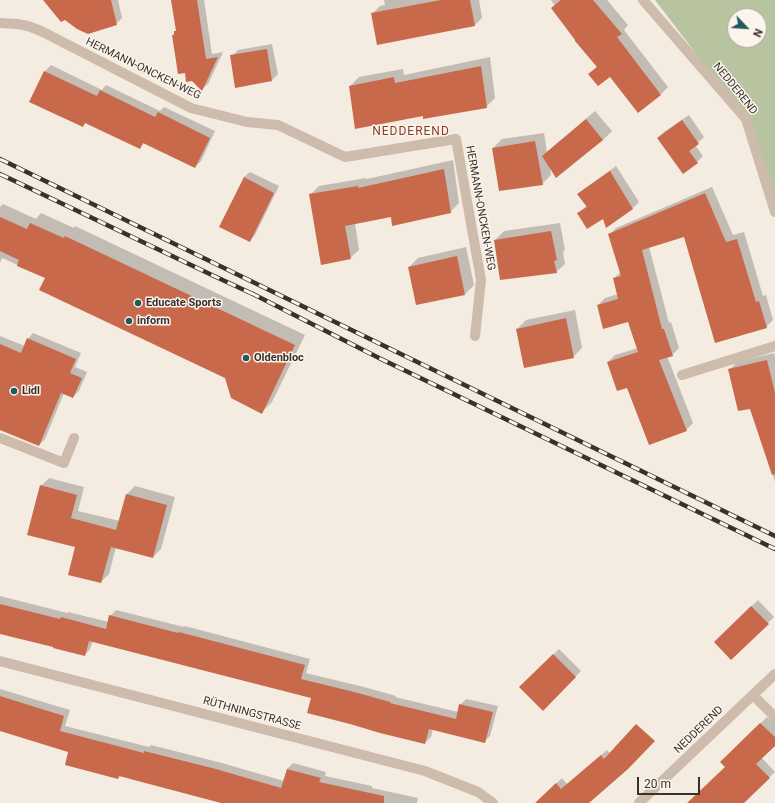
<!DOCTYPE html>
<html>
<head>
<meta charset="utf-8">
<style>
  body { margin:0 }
  #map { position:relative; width:775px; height:803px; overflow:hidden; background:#f4ebe1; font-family:Roboto,sans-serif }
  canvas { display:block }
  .north { position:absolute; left:727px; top:8px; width:40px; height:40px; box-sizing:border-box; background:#fbf5ee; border:1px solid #aea6a0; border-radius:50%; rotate:115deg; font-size:11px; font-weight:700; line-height:16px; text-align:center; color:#3b302b }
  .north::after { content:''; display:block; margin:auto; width:14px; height:18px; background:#1f5a5e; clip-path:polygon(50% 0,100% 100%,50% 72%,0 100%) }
  .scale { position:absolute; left:637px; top:777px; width:63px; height:18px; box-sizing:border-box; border:2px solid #3b302b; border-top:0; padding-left:5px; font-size:12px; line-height:14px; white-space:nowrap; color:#3b302b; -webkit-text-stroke:3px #fbf5ee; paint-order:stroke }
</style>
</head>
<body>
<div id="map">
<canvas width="775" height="803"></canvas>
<div class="north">N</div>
<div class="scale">20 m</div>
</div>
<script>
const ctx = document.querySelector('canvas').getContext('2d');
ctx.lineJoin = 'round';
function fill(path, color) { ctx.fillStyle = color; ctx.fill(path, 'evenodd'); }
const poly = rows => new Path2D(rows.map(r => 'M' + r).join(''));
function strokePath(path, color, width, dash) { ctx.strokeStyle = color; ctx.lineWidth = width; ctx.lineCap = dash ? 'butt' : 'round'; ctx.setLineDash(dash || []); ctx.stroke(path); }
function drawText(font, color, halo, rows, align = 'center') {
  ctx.font = font + ' Roboto,sans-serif'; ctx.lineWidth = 3; ctx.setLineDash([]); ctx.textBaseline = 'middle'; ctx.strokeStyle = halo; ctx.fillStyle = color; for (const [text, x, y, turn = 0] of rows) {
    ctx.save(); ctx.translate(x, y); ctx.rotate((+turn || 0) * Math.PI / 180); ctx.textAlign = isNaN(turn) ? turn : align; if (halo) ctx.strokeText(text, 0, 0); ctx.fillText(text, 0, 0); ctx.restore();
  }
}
fill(poly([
  [655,0,775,0,775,209,746,119],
  [735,16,759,16,759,40,735,40]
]), '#b8c4a0');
fill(poly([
  [44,0,118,0,122,18,116,24],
  [172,0,204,0,212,54,223,52,208,84,202,89,192,80,186,71,173,35,177,29],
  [384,0,479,0,482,18,475,25,372,14,380,6,385,5],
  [551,0,607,0,628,25,624,30,668,87,661,94,610,75,590,74,597,66],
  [272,44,278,74,272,80,232,56,238,50],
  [490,57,495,98,486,107,350,86,359,77,403,69,404,75],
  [51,65,102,90,106,85,160,111,164,107,215,131,201,161,195,167,144,143,140,148,86,122,83,126,30,102,45,71],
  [595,111,612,131,603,140,550,167,551,175,542,184,493,148,502,139,544,133,547,152],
  [689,115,704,137,695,145,703,156,697,162,658,138,664,132],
  [453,160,459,203,450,212,392,216,355,223,359,250,350,258,310,195,319,186,366,178,367,179],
  [616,166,639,202,633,208,607,227,604,217,579,213,587,205,578,195,584,189],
  [250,172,279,186,255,235,249,241,244,177],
  [712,187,733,235,744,232,763,296,766,295,773,320,766,327,684,236,649,247,669,323,671,322,679,348,672,355,667,356,693,423,686,430,628,386,608,362,615,355,638,348,629,321,598,305,605,298,618,294,614,278,621,272,609,235,616,228],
  [3,204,36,219,41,213,74,228,75,226,305,335,272,402,262,412,226,378,46,278,2,258,0,263,0,207],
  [560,223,565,250,563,252,565,264,556,272,495,240,504,231],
  [466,247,474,285,465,294,417,304,409,267,418,258],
  [575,310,582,348,573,357,517,329,526,320],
  [33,333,81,353,75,367,87,372,79,391,73,397,64,393,45,439,39,445,0,429,0,336,25,346,28,339],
  [774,353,775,356,775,482,751,407,729,370,737,362],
  [49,478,84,487,78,511,120,521,127,494,135,486,175,497,161,549,153,557,116,547,109,574,101,582,77,547,41,486],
  [0,596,67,613,68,612,109,622,110,616,116,610,184,627,185,626,310,659,306,673,364,687,396,696,395,697,458,712,460,705,466,699,498,706,490,736,485,741,433,729,431,737,425,743,312,697,93,641,90,649,85,655,54,646,0,633],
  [758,600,774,617,731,659,715,642],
  [559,649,581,671,543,709,521,687],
  [0,689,70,710,65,726,149,747,151,745,222,763,284,781,287,769,293,763,326,772,325,776,372,786,372,788,418,798,417,803,224,803,121,775,118,778,69,752,0,730],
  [774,713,775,714,775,745,762,758,775,772,753,793,736,803,696,803,727,767,722,762,767,717,768,719],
  [607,750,610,753,575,803,539,803,544,795,562,778,567,784]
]), '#0003');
fill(poly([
  [43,0,111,0,117,25,88,34,77,29,65,20,61,22],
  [171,0,197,0,206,59,218,57,202,91,192,81,186,82,185,73,178,74,172,35,174,35,174,31,176,31],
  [441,0,470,0,475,26,377,45,371,13],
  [561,0,593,0,622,34,617,37,661,95,638,113,610,77,598,86,588,74,597,67,575,41,575,40,551,8],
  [267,49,272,81,235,88,230,55],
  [481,66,487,108,423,119,423,116,355,129,349,86,394,77,395,83],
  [44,71,97,96,100,90,155,117,158,112,210,138,195,168,143,143,140,149,85,123,83,127,29,102],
  [586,119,603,140,556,178,542,156],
  [682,120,699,144,689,151,698,163,683,174,657,138],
  [535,141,543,185,499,191,492,148],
  [444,169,451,213,392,226,391,217,345,226,351,259,321,265,309,194,358,186,358,188],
  [610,171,633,209,606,228,603,219,587,229,577,213,587,207,577,194],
  [244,177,274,193,250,242,219,227],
  [705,193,726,242,737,239,756,302,759,301,767,328,715,343,684,237,642,250,662,329,664,329,673,356,659,360,687,431,649,445,627,388,617,391,607,362,638,352,628,322,603,329,597,305,618,299,613,278,621,276,608,234],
  [0,217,27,229,30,223,64,238,65,236,295,345,262,414,231,398,225,378,39,290,45,278,17,266,19,260,0,251],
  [551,231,557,260,554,261,557,273,500,280,494,240],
  [457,256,465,295,416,305,408,267],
  [566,318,574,358,524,368,516,329],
  [27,338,76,359,70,373,82,378,73,398,61,393,39,446,0,430,0,344,21,353],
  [767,360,775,393,775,474,772,475,750,409,738,411,728,369],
  [40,485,77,495,71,518,116,530,126,494,167,505,153,558,111,547,101,583,68,575,75,547,27,535],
  [0,604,60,619,61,617,106,629,109,615,178,633,179,632,305,665,301,679,358,693,390,702,390,703,456,719,459,704,493,712,485,743,429,729,425,744,380,733,350,724,307,713,311,698,225,676,89,641,85,656,53,648,53,647,0,634],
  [751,606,769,624,731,660,714,642],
  [553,654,576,677,543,711,519,687],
  [0,696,64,716,60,731,144,753,144,751,216,769,281,788,287,769,321,778,319,782,384,796,384,803,221,803,119,776,118,779,65,765,68,752,0,731],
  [760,723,775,737,775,746,756,764,770,778,744,803,687,803,725,767,720,762],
  [636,724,655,741,628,769,589,803,535,803,556,783,561,789,601,755,604,759]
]), '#c8694b');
strokePath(poly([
  [643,0,746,119,775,212],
  [0,23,17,24,28,26,41,31,191,108,247,122,278,125,345,157,456,139,481,280,475,336],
  [682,375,775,346],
  [0,438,64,463,74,438],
  [0,661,425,771,478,792,493,803],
  [753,695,775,717],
  [639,803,775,674]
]), '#cdbbac', 10);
const rail = poly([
  [0,159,775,536],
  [0,174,214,276,255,295],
  [251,293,381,359,775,549]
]);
strokePath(rail, '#3b302b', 4.5);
strokePath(rail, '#fbf5ee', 3, [9]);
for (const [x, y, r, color] of [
  [138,303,4,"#1f5a5e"],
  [129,321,4,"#1f5a5e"],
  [246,358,4,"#1f5a5e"],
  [14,391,4,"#1f5a5e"]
]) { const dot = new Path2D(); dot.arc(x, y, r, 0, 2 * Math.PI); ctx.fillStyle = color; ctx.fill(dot); strokePath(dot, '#fbf5ee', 1.5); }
drawText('11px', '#3b302b', '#fbf5ee', [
  ["HERMANN-ONCKEN-WEG",143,69,26],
  ["NEDDEREND",735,89,51],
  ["HERMANN-ONCKEN-WEG",480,208,80],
  ["RÜTHNINGSTRASSE",252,714,15],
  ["NEDDEREND",699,730,-44]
]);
drawText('bold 11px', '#3b302b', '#fbf5ee', [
  ["Educate Sports",146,303],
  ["inform",137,321],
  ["Oldenbloc",254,358],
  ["Lidl",22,391]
], 'left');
ctx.letterSpacing = '1px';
drawText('12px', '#8c3b22', '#fbf5ee', [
  ["NEDDEREND",411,132]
]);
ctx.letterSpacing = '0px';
</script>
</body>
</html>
